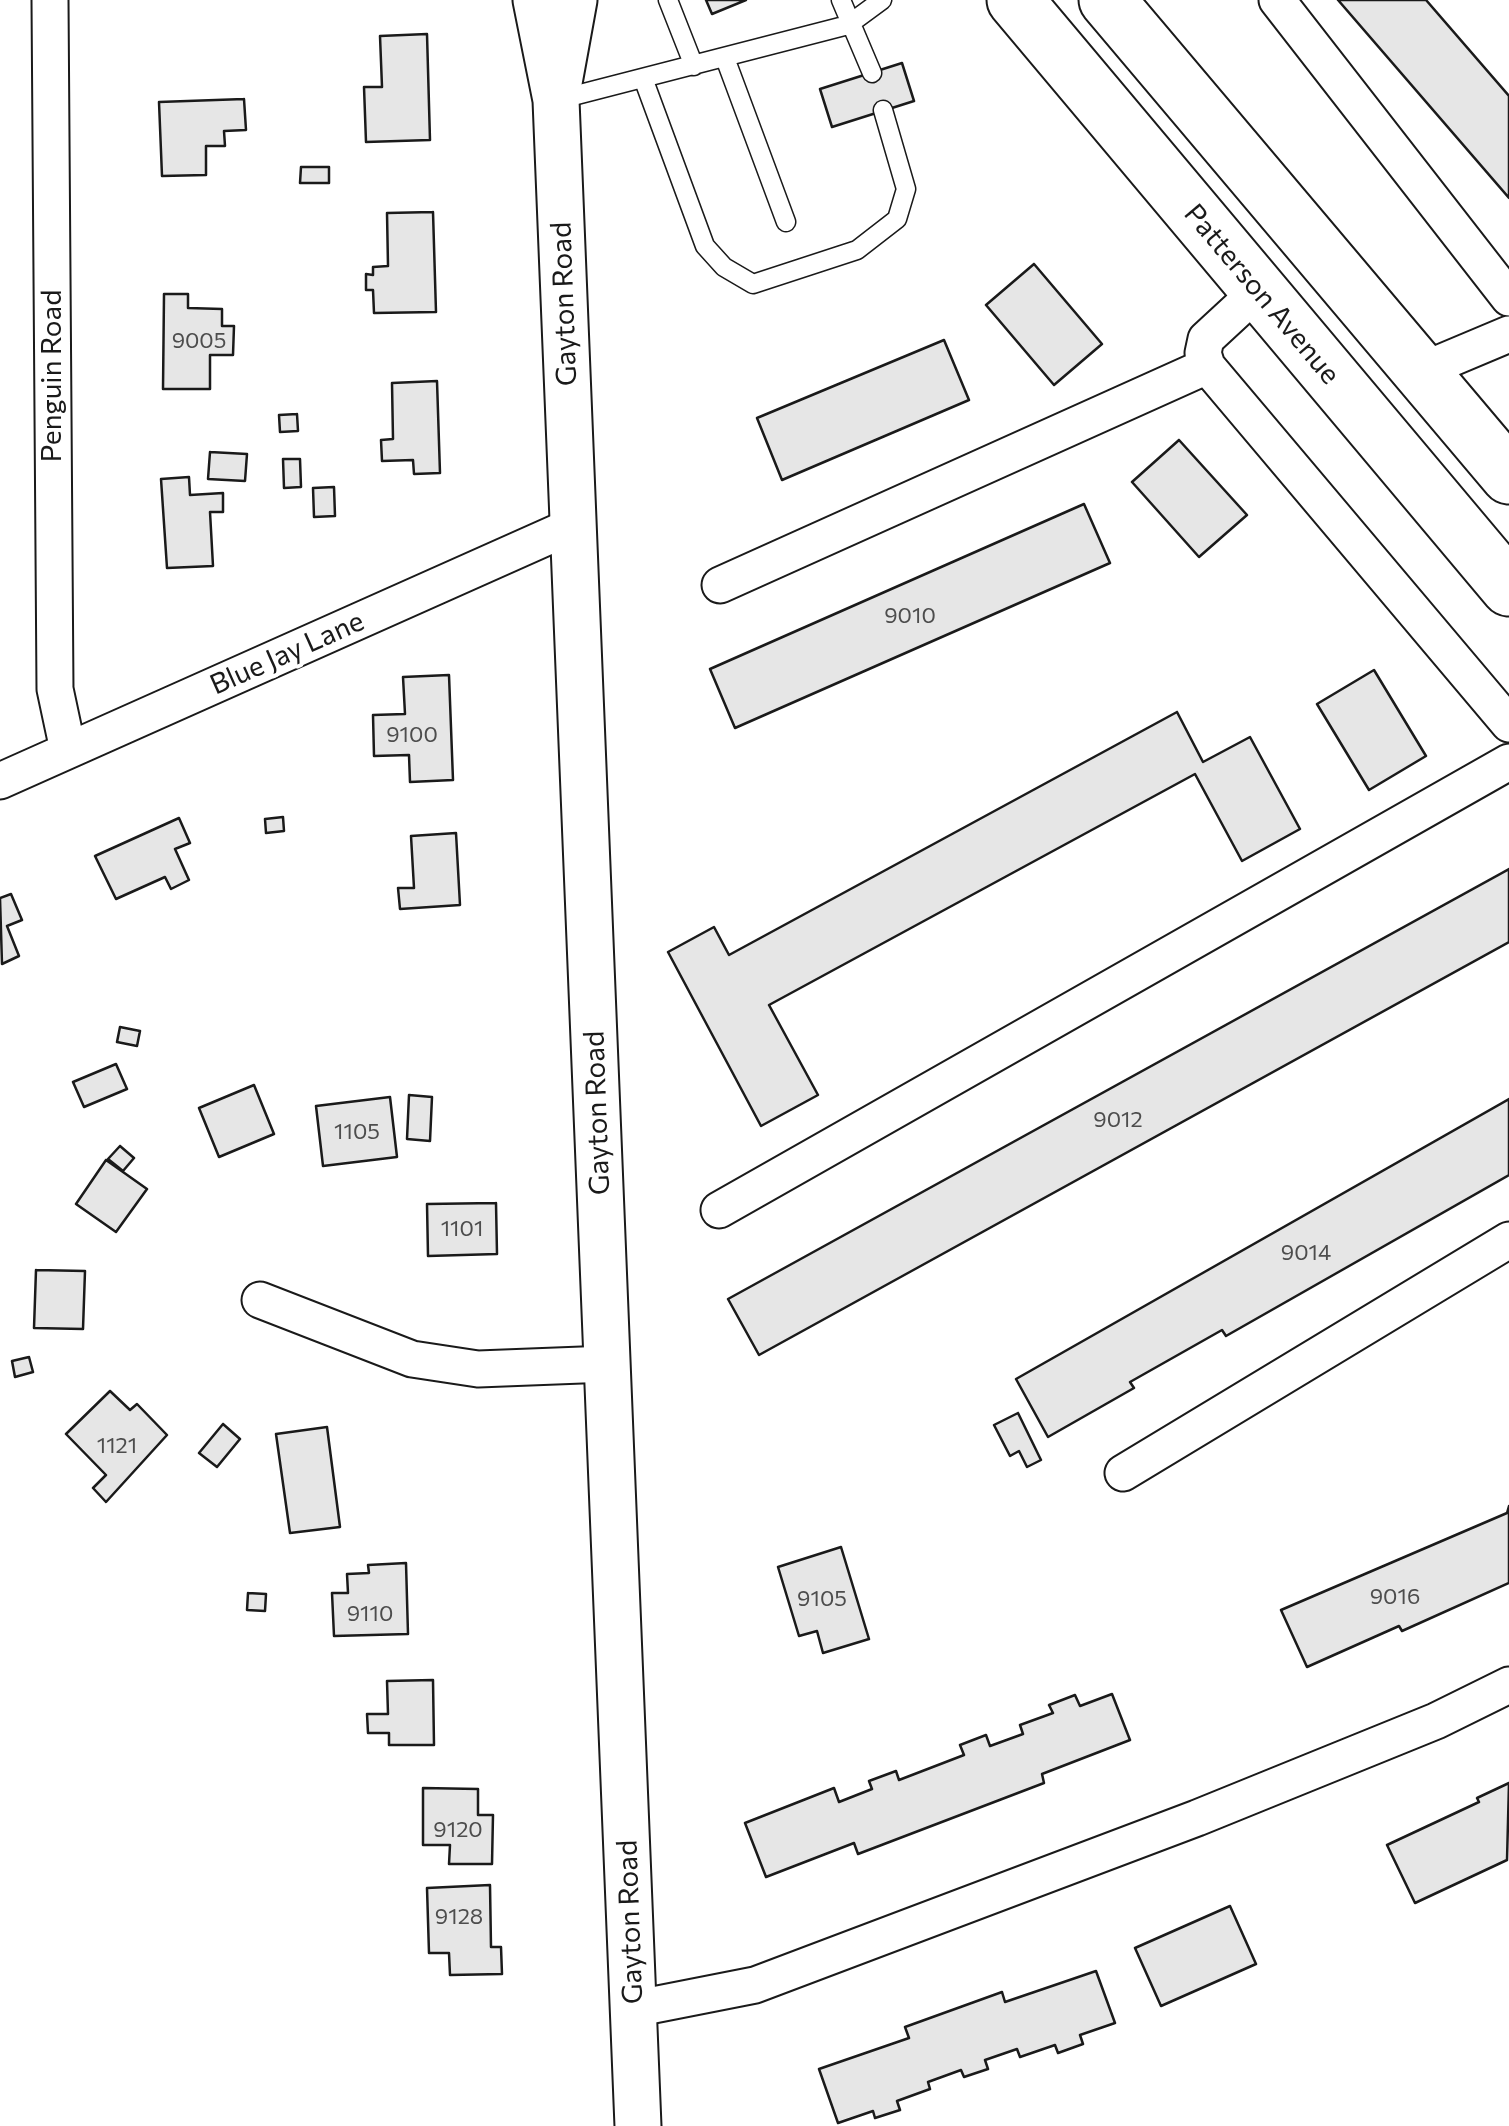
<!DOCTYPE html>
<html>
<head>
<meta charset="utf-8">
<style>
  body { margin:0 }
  canvas { display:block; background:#fff }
</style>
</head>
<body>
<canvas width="1509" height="2126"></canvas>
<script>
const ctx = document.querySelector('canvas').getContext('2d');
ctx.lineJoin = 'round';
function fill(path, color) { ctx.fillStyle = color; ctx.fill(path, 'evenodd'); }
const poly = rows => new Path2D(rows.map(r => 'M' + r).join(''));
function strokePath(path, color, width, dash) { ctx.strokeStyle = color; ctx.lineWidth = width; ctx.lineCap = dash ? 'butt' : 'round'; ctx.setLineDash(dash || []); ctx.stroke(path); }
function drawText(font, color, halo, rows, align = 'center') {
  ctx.font = font + ' Commissioner,sans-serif'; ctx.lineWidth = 8; ctx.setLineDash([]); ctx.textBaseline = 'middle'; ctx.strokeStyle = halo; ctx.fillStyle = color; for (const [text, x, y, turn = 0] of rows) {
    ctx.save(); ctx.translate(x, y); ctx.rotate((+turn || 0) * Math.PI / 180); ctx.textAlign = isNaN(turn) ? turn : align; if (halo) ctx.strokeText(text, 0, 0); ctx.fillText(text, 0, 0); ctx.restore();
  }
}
const building = poly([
  [706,0,746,0,712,14,706,0],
  [1338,0,1426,0,1509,96,1509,198,1338,0],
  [427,34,430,140,366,142,364,87,382,87,380,36,427,34],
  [902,63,914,101,832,127,820,89,902,63],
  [244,99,246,130,224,131,225,146,206,146,206,175,162,176,159,102,244,99],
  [301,167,329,167,329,183,300,183,301,167],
  [433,212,436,312,374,313,373,290,366,290,366,274,373,275,373,267,388,266,387,213,433,212],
  [1034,264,1102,344,1054,385,986,305,1034,264],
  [164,294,188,294,188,308,222,309,222,326,234,326,233,355,210,355,210,389,163,389,164,294],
  [944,340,969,400,782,480,757,418,944,340],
  [437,381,440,473,414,474,413,460,382,461,381,440,393,439,392,383,437,381],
  [297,414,298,431,280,432,279,415,297,414],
  [1179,440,1247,515,1199,557,1132,482,1179,440],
  [210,452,247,454,245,481,208,479,210,452],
  [283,459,300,459,301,487,284,488,283,459],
  [189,477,190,495,223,493,223,512,210,512,213,566,167,568,161,479,189,477],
  [334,487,335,516,314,517,313,488,334,487],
  [1084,504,1110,563,735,728,710,669,1084,504],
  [1374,670,1426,756,1369,790,1317,704,1374,670],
  [449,675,453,780,410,782,409,755,374,756,373,715,405,714,403,677,449,675],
  [1177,712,1203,762,1250,737,1300,829,1242,861,1195,774,769,1005,818,1095,761,1126,668,952,714,927,729,955,1177,712],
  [283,817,284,831,266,833,265,819,283,817],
  [179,818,190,843,175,849,189,880,171,889,165,877,116,899,95,856,179,818],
  [456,833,460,905,400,909,398,888,414,888,411,836,456,833],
  [1509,869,1509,942,759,1355,728,1299,1509,869],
  [11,894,22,920,7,926,19,956,2,964,0,898,11,894],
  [120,1027,140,1031,137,1046,117,1042,120,1027],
  [116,1064,127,1089,84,1107,73,1082,116,1064],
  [254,1085,274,1134,219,1157,199,1108,254,1085],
  [409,1095,432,1097,430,1141,407,1139,409,1095],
  [390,1097,397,1157,323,1166,316,1106,390,1097],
  [1509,1099,1509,1175,1226,1336,1222,1330,1130,1382,1134,1388,1048,1437,1016,1379,1509,1099],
  [120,1146,134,1158,123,1171,108,1159,120,1146],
  [106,1160,147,1189,116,1232,76,1204,106,1160],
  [496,1203,497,1254,428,1256,427,1204,496,1203],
  [36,1270,85,1271,83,1329,34,1328,36,1270],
  [29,1357,33,1372,15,1377,12,1361,29,1357],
  [110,1391,130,1410,137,1404,167,1435,106,1502,93,1488,106,1475,66,1434,110,1391],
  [1018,1413,1041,1460,1027,1467,1019,1451,1010,1456,994,1425,1018,1413],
  [223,1424,240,1439,217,1467,199,1453,223,1424],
  [327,1427,340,1527,290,1533,276,1434,327,1427],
  [1509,1506,1509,1583,1402,1631,1399,1626,1307,1667,1281,1610,1507,1513,1509,1506],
  [841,1547,869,1639,823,1653,817,1631,799,1636,778,1567,841,1547],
  [406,1563,408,1634,334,1636,332,1593,348,1593,347,1574,369,1573,368,1565,406,1563],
  [248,1593,266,1594,265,1611,247,1610,248,1593],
  [433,1680,434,1745,389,1745,389,1733,368,1733,367,1714,388,1714,387,1681,433,1680],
  [1112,1694,1130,1740,1042,1774,1044,1783,858,1854,854,1843,766,1877,745,1823,834,1788,839,1802,872,1789,869,1781,896,1771,899,1780,964,1755,960,1745,986,1735,990,1746,1023,1734,1020,1725,1053,1713,1049,1705,1075,1695,1080,1706,1112,1694],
  [1509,1783,1507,1860,1415,1903,1387,1845,1479,1802,1477,1798,1509,1783],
  [423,1788,478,1789,478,1815,493,1815,492,1864,449,1864,450,1845,423,1845,423,1788],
  [490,1885,491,1947,501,1947,502,1974,450,1975,449,1953,429,1953,427,1888,490,1885],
  [1230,1906,1256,1964,1161,2006,1135,1948,1230,1906],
  [1096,1971,1115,2023,1080,2035,1083,2044,1058,2053,1055,2045,1020,2057,1017,2049,985,2060,988,2069,964,2077,961,2070,928,2082,930,2089,897,2101,900,2110,875,2118,873,2111,838,2123,819,2069,909,2038,905,2027,1002,1992,1005,2002,1096,1971]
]);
fill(building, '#e6e6e6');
strokePath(building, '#1a1a1a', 2.5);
const service = poly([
  [668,0,694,66],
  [841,0,872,73],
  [725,58,786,222],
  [643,78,705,246,724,267,753,284,857,250,897,219,906,189,883,110],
  [557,100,848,25,882,0]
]);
const minor = poly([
  [50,0,55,689,68,750],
  [1277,0,1509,298],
  [1259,290,1206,339,1203,353,1207,366,1509,724],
  [1421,371,1509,334],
  [720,585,1207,366],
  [0,781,574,525],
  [719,1210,1509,762],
  [260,1300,412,1359,478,1369,608,1364],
  [1123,1473,1509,1240],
  [633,2009,755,1985,1197,1818,1436,1721,1509,1685]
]);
const tertiary = poly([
  [536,0,556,100,638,2126],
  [558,88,574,0]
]);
const primary = poly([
  [1015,0,1509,588],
  [1107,0,1509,476]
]);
strokePath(service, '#1a1a1a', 21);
strokePath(minor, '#1a1a1a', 39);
strokePath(tertiary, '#1a1a1a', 49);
strokePath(primary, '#1a1a1a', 59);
strokePath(service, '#fff', 18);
strokePath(minor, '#fff', 35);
strokePath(tertiary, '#fff', 45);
strokePath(primary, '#fff', 55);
drawText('22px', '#4d4d4d', null, [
  ["9005",199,341],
  ["9010",910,616],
  ["9100",412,735],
  ["9012",1118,1120],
  ["1105",357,1132],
  ["1101",462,1229],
  ["9014",1306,1253],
  ["1121",117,1446],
  ["9016",1395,1597],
  ["9105",822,1599],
  ["9110",370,1614],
  ["9120",458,1830],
  ["9128",459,1917]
]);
drawText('28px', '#1a1a1a', '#fff', [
  ["Patterson Avenue",1262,294,50],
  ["Gayton Road",564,304,-92],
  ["Penguin Road",52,376,-90],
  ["Blue Jay Lane",287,653,-24],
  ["Gayton Road",597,1113,-92],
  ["Gayton Road",630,1922,-92]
]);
</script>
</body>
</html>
